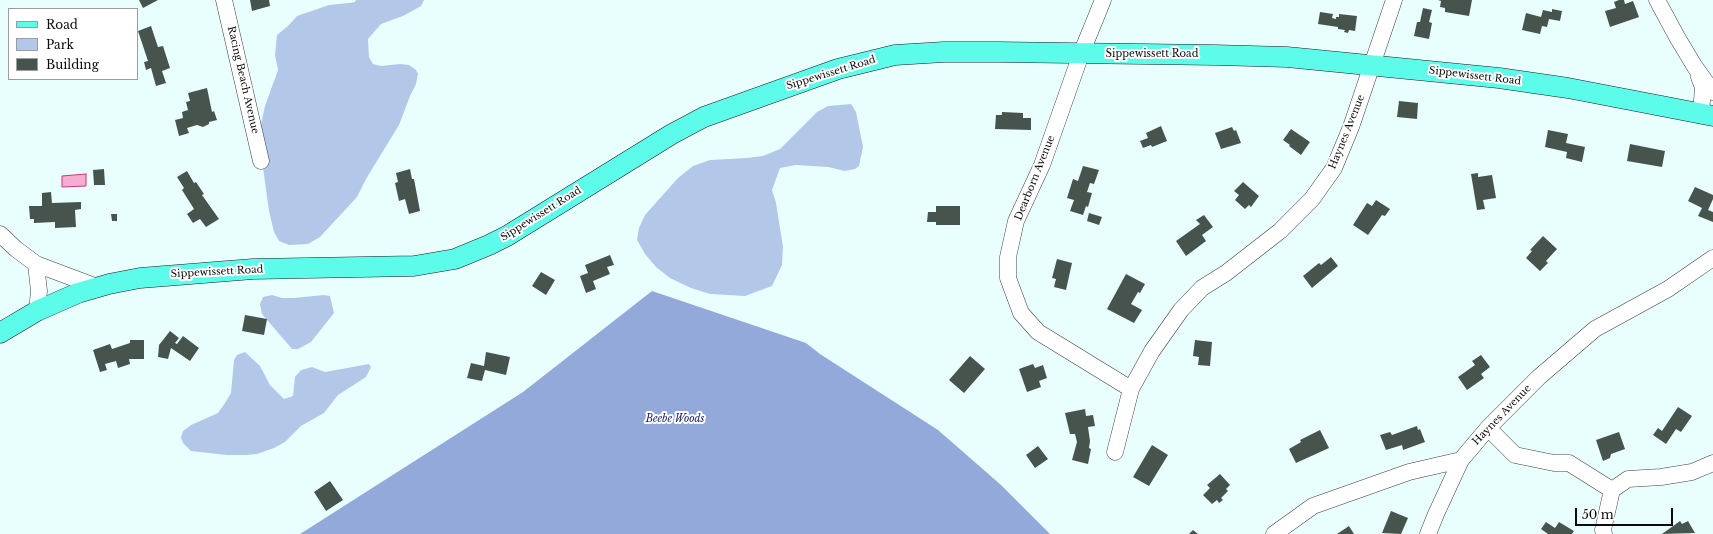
<!DOCTYPE html>
<html>
<head>
<meta charset="utf-8">
<style>
  body { margin:0 }
  #map { position:relative; width:1713px; height:534px; overflow:hidden; background:#e9fffe; font-family:"Libre Baskerville",serif }
  canvas { display:block }
  .legend { position:absolute; left:8px; top:8px; width:130px; height:72px; box-sizing:border-box; background:#fff; border:1px solid #9d9d9d; margin:0; padding:5px 7px; list-style:none; font-size:12px; color:#0b0b0b }
  .legend li { display:flex; align-items:center; gap:8px; height:20px }
  .legend b { width:20px; border:1px solid #9d9d9d }
  .scale { position:absolute; left:1575px; top:508px; width:98px; height:18px; box-sizing:border-box; border:2px solid #0b0b0b; border-top:0; padding-left:5px; font-size:12px; line-height:14px; white-space:nowrap; color:#0b0b0b; -webkit-text-stroke:3px #fff; paint-order:stroke }
</style>
</head>
<body>
<div id="map">
<canvas width="1713" height="534"></canvas>
<ul class="legend">
<li><b style="height:5px;background:#5dfbea"></b>Road</li>
<li><b style="height:11px;background:#b3c8e9"></b>Park</li>
<li><b style="height:11px;background:#47544e"></b>Building</li>
</ul>
<div class="scale">50 m</div>
</div>
<script>
const ctx = document.querySelector('canvas').getContext('2d');
ctx.lineJoin = 'round';
function fill(path, color) { ctx.fillStyle = color; ctx.fill(path, 'evenodd'); }
const poly = rows => new Path2D(rows.map(r => 'M' + r).join(''));
function strokePath(path, color, width, dash) { ctx.strokeStyle = color; ctx.lineWidth = width; ctx.lineCap = dash ? 'butt' : 'round'; ctx.setLineDash(dash || []); ctx.stroke(path); }
function drawText(font, color, halo, rows, align = 'center') {
  ctx.font = font + ' "Libre Baskerville",serif'; ctx.lineWidth = 4; ctx.setLineDash([]); ctx.textBaseline = 'middle'; ctx.strokeStyle = halo; ctx.fillStyle = color; for (const [text, x, y, turn = 0] of rows) {
    ctx.save(); ctx.translate(x, y); ctx.rotate((+turn || 0) * Math.PI / 180); ctx.textAlign = isNaN(turn) ? turn : align; if (halo) ctx.strokeText(text, 0, 0); ctx.fillText(text, 0, 0); ctx.restore();
  }
}
fill(poly([
  [356,0,424,0,421,6,403,16,381,24,368,39,369,57,373,64,381,66,400,64,409,65,416,70,418,74,416,84,410,96,399,125,366,179,357,197,320,237,308,244,289,245,279,241,274,232,269,211,260,146,260,129,265,106,278,70,275,55,277,35,288,26,297,16,329,5,349,3,355,2],
  [851,104,856,112,863,147,859,166,855,169,845,171,828,167,796,165,780,168,772,190,776,203,783,247,782,265,772,286,745,296,710,294,691,288,670,278,656,267,645,254,637,240,639,228,645,215,678,178,693,166,710,160,747,158,763,156,780,149,817,112,828,106],
  [272,295,282,298,294,298,324,295,330,296,334,313,311,342,298,349,292,349,262,314,260,304,263,297],
  [245,352,260,366,270,385,284,399,293,396,295,377,301,370,312,367,325,372,369,364,371,367,366,377,338,395,324,413,301,426,285,442,274,448,257,454,246,455,227,455,191,451,183,443,181,438,183,431,191,425,218,413,225,403,231,393,234,360,237,355]
]), '#b3c8e9');
fill(poly([
  [652,291,806,343,820,354,938,430,1001,485,1050,534,300,534,523,392]
]), '#92a9da');
const water = poly([
  [86,174,86,186,62,187,62,176,86,174]
]);
fill(water, '#f7add1');
strokePath(water, '#cf337b', 1);
fill(poly([
  [139,0,158,0,143,8],
  [250,0,269,0,270,6,252,11],
  [1438,0,1472,0,1469,16,1445,12,1445,8,1440,7,1441,1],
  [1619,0,1624,0,1625,4,1633,1,1639,17,1610,27,1605,11,1616,8,1614,2],
  [1423,8,1432,10,1429,22,1432,23,1429,39,1414,36,1417,22,1420,22],
  [1552,9,1562,11,1560,21,1549,19,1547,27,1542,26,1540,34,1522,30,1526,13,1541,17,1543,10,1552,12],
  [1320,12,1333,14,1332,18,1336,19,1336,17,1339,17,1339,14,1357,16,1355,31,1349,30,1348,33,1344,32,1345,30,1338,29,1338,27,1318,24],
  [151,26,158,47,163,46,170,68,162,71,166,83,156,86,151,68,146,70,144,62,148,61,138,31],
  [207,88,212,112,214,111,217,120,209,122,209,124,203,127,197,125,187,128,189,133,179,136,175,120,183,118,182,112,188,110,186,102,190,101,188,93],
  [1399,101,1418,103,1417,119,1397,117],
  [1002,112,1023,113,1023,118,1031,118,1031,130,995,129,996,115,1002,115],
  [1161,126,1167,141,1152,147,1151,145,1143,148,1140,141,1148,138,1146,133],
  [1232,127,1234,131,1236,130,1241,143,1221,149,1215,133],
  [1291,129,1310,142,1301,155,1289,146,1290,145,1283,140],
  [1548,130,1568,134,1566,143,1585,147,1582,162,1566,158,1567,152,1545,147],
  [1630,144,1665,151,1662,167,1627,161],
  [1083,166,1099,170,1094,184,1090,183,1087,192,1092,193,1088,207,1086,206,1083,215,1070,211,1074,200,1067,198,1073,179,1078,181],
  [104,169,105,185,94,185,93,170],
  [410,169,412,179,414,179,420,211,409,214,405,199,399,201,395,183,398,182,396,173],
  [187,171,194,183,196,182,204,194,202,195,219,219,206,227,200,219,193,223,187,214,194,209,182,190,184,188,177,177],
  [1478,173,1478,177,1492,175,1496,198,1483,200,1485,209,1477,210,1471,174],
  [1243,182,1259,196,1251,207,1249,205,1245,209,1235,200,1239,195,1234,191],
  [1695,187,1713,195,1713,199,1708,210,1713,212,1713,222,1698,216,1702,208,1688,201],
  [51,192,52,203,81,202,81,209,75,210,76,227,55,228,55,222,34,223,34,219,30,219,29,206,42,206,42,193],
  [1376,200,1390,209,1385,216,1382,215,1368,235,1353,225,1367,203,1372,206],
  [936,206,960,206,960,225,936,225,936,222,927,222,928,212,936,212],
  [1089,213,1102,217,1099,225,1087,221],
  [111,214,117,214,117,221,112,221],
  [1204,215,1213,227,1202,235,1206,241,1186,256,1176,241,1200,224,1196,220],
  [1543,236,1557,249,1546,261,1548,263,1540,271,1526,258,1532,251,1530,250],
  [610,255,614,265,607,267,610,274,593,281,596,289,586,293,580,276,588,273,585,265],
  [1331,257,1338,266,1312,288,1303,276,1319,263,1321,265],
  [1057,259,1072,263,1066,290,1054,287,1056,279,1052,278],
  [541,272,555,280,546,295,532,286],
  [1126,274,1145,284,1140,293,1138,292,1131,304,1142,310,1134,323,1107,309],
  [245,315,267,319,264,335,242,331],
  [170,331,179,338,175,343,177,344,183,336,199,348,190,361,171,348,168,359,158,357,159,345],
  [130,340,144,340,144,359,129,359,130,364,118,368,116,361,105,364,107,370,100,372,93,350,110,344,112,349,130,343],
  [1195,340,1212,342,1210,366,1198,365,1199,357,1193,356],
  [486,352,510,357,506,375,485,370,482,381,467,378,471,363,484,366],
  [1481,355,1490,367,1481,374,1484,378,1467,390,1458,377,1475,365,1472,361],
  [970,356,985,369,964,393,949,380],
  [1033,364,1035,368,1043,365,1047,378,1039,381,1041,387,1027,392,1019,369],
  [1678,407,1692,416,1681,432,1676,429,1666,444,1653,435,1658,428,1662,431],
  [1085,409,1086,416,1093,415,1095,426,1088,427,1090,441,1089,448,1091,449,1088,464,1072,460,1077,442,1075,434,1070,434,1065,413],
  [1417,426,1418,430,1420,429,1425,442,1403,450,1402,445,1386,450,1380,435,1390,432,1392,435],
  [1320,430,1329,448,1296,463,1289,449,1301,442,1300,440],
  [1619,432,1625,449,1611,454,1610,458,1603,461,1596,440],
  [1152,445,1168,455,1149,486,1133,477],
  [1038,446,1048,459,1035,468,1026,455],
  [1220,474,1230,485,1226,489,1228,491,1221,498,1223,500,1219,503,1217,500,1212,504,1203,495,1210,488,1207,485],
  [330,481,343,500,326,511,314,492],
  [1391,511,1408,518,1401,534,1382,533],
  [1680,521,1682,524,1688,521,1695,533,1662,534],
  [1546,522,1555,528,1559,522,1574,531,1572,534,1548,534,1541,529],
  [1349,526,1354,534,1337,534],
  [1193,530,1198,534,1189,534]
]), '#47544e');
const minor = poly([
  [224,0,261,161],
  [1103,0,1081,54,1042,165,1016,221,1008,257,1008,278,1021,313,1038,332,1131,389],
  [1657,0,1677,37,1695,67,1713,92],
  [1699,77,1703,87,1701,114],
  [0,234,16,249,36,264,97,287],
  [36,264,39,291,37,311],
  [1488,428,1515,455,1554,463,1569,463,1612,490],
  [1115,452,1131,389,1152,351,1181,310,1202,288,1226,273,1280,231,1312,199,1334,168,1351,127,1394,0],
  [1274,534,1313,506,1409,472,1461,460,1488,428,1539,377,1595,329,1668,289,1713,258],
  [1428,534,1436,514,1461,460],
  [1604,534,1603,530,1612,490,1628,479,1661,477,1692,472,1713,463]
]);
const major = poly([
  [0,333,37,311,78,293,109,284,140,278,253,269,414,266,455,259,489,245,507,236,672,134,704,117,838,69,895,55,944,52,998,52,1215,55,1287,57,1499,78,1568,88,1713,116]
]);
strokePath(minor, '#3e3e3e', 17);
strokePath(major, '#1c1c1c', 21);
strokePath(minor, '#fff', 16);
strokePath(major, '#5dfbea', 20);
drawText('10px', '#0b0b0b', '#fff', [
  ["Sippewissett Road",1152,54],
  ["Sippewissett Road",831,73,-17],
  ["Sippewissett Road",1475,76,7],
  ["Racing Beach Avenue",243,80,77],
  ["Haynes Avenue",1347,132,-68],
  ["Dearborn Avenue",1035,178,-68],
  ["Sippewissett Road",541,214,-32],
  ["Sippewissett Road",217,272,-3],
  ["Haynes Avenue",1502,415,-46]
]);
drawText('italic 10px', '#1b2063', '#fff', [
  ["Beebe Woods",675,419]
]);
</script>
</body>
</html>
